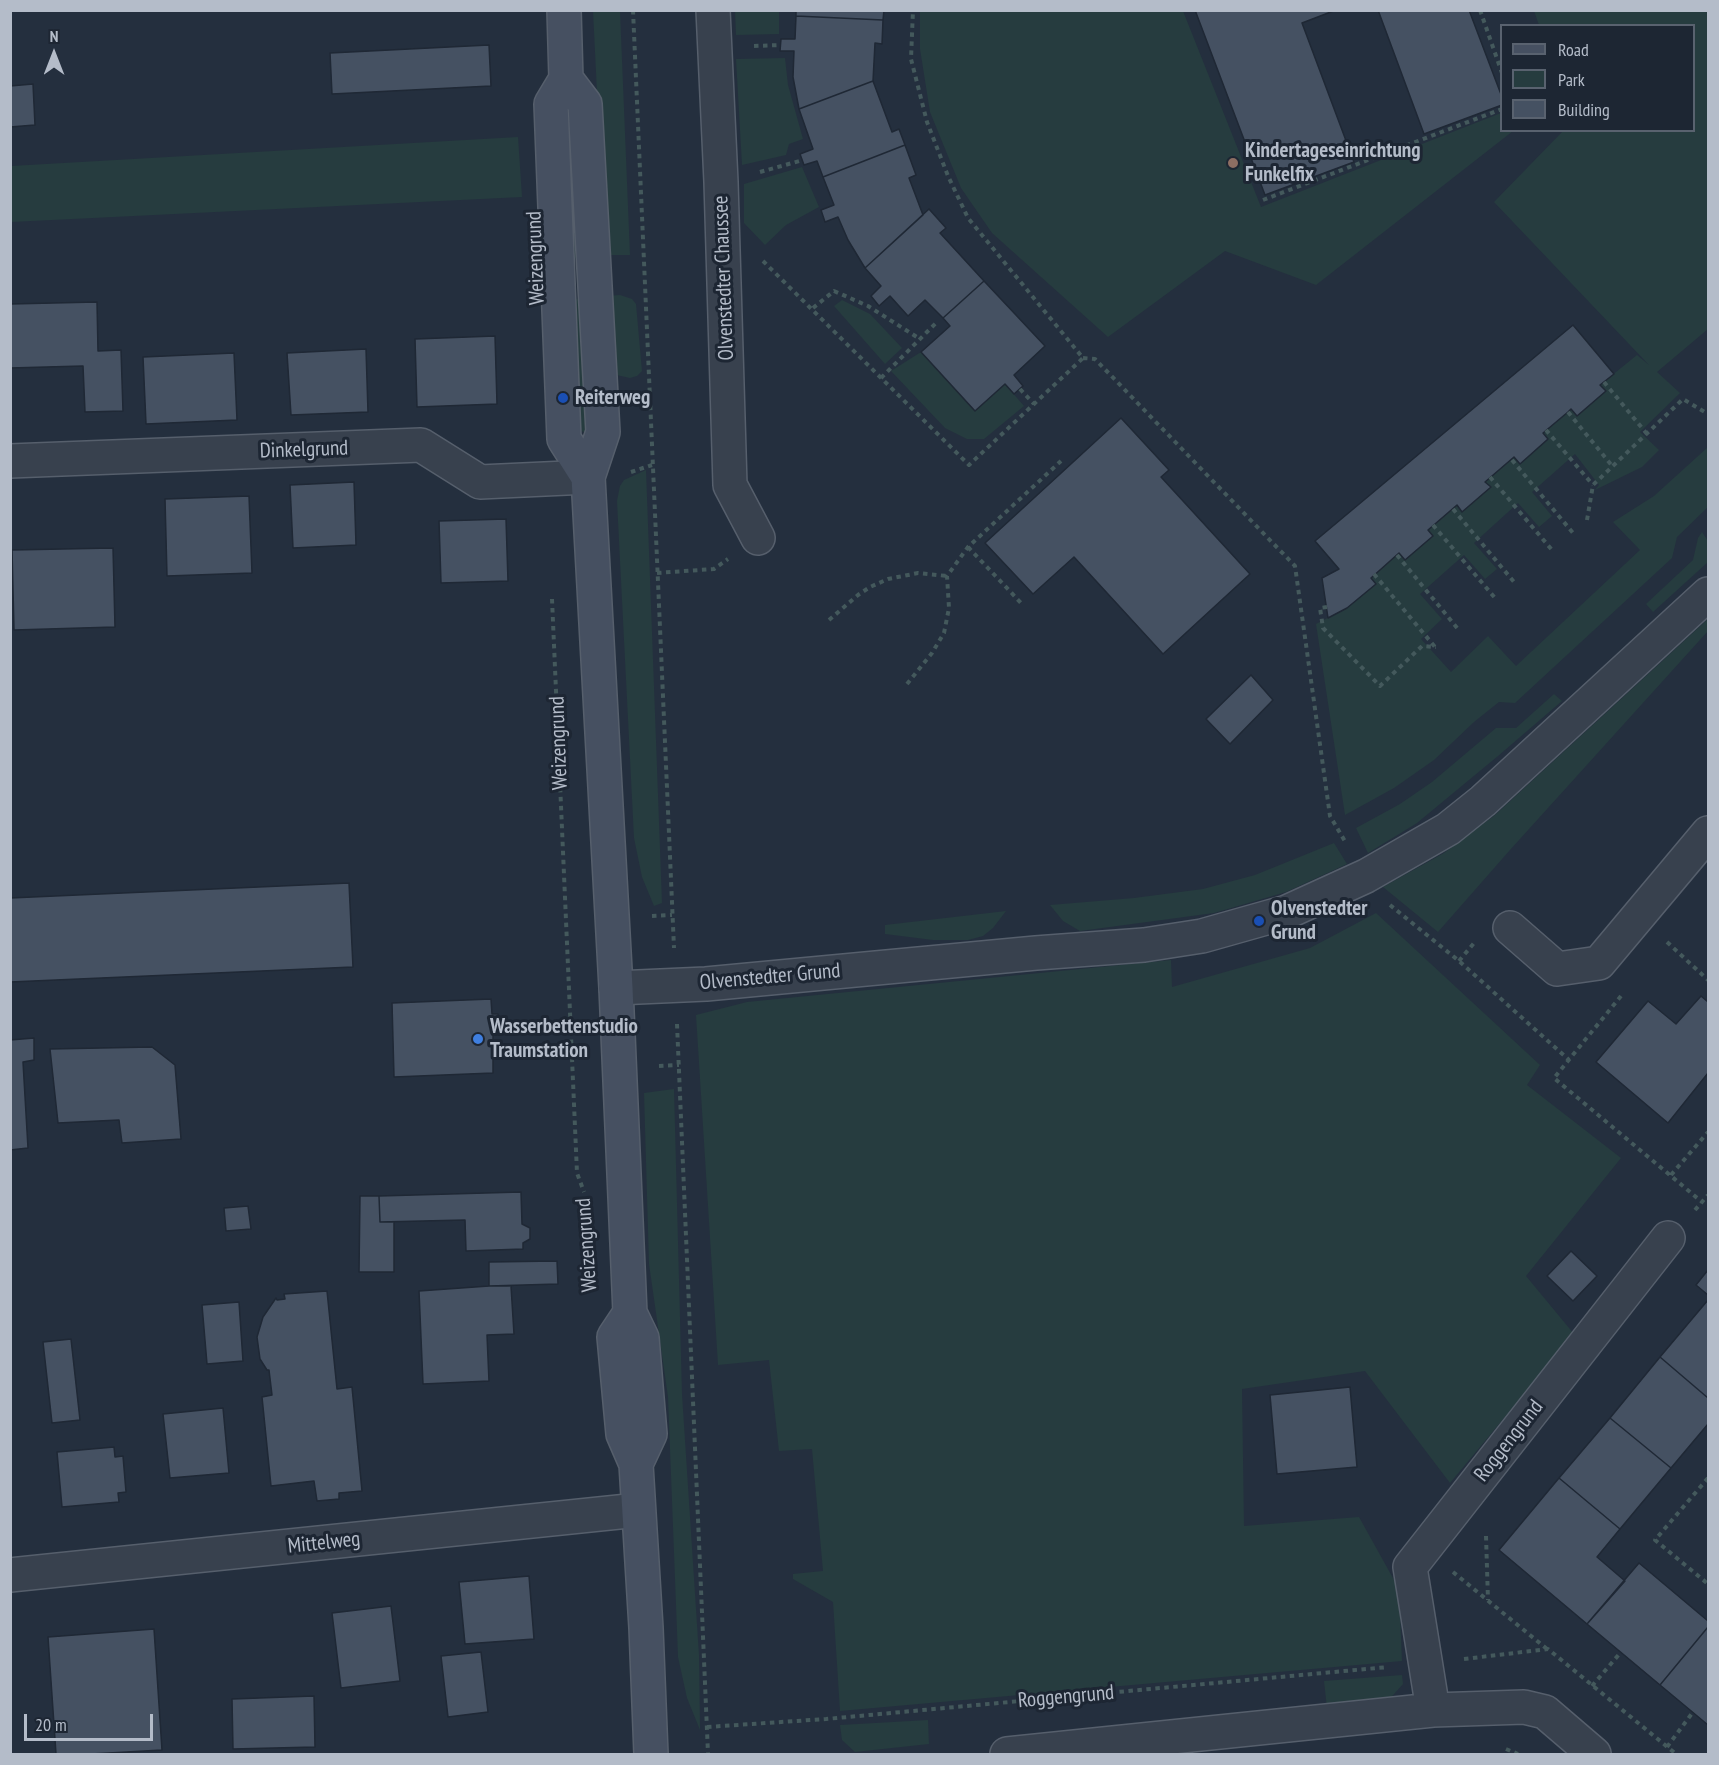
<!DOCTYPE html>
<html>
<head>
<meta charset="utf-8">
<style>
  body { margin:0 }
  #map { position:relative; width:1719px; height:1765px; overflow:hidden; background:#242f3e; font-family:"PT Sans Narrow",sans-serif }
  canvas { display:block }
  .frame { position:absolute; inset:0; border:12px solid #b4bcc9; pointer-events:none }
  .legend { position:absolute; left:1500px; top:24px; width:195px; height:108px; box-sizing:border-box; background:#1d2633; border:2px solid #59626f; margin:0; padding:8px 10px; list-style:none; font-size:18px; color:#b4bcc9 }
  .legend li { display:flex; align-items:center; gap:12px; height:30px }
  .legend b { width:30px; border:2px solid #59626f }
  .north { position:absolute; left:24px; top:24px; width:60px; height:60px; -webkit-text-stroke:4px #1d2633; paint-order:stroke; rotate:0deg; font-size:16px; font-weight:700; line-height:24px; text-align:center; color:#b4bcc9 }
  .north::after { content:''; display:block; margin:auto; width:21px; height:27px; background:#b4bcc9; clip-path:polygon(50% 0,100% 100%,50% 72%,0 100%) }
  .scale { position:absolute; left:24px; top:1714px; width:129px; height:27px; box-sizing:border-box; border:3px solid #b4bcc9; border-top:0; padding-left:8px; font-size:18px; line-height:21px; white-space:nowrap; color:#b4bcc9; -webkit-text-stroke:4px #1d2633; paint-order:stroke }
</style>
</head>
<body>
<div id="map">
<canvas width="1719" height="1765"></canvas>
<div class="frame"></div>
<ul class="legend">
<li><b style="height:8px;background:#465061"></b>Road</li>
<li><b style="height:16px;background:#263c3f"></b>Park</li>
<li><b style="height:16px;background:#455162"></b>Building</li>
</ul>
<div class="north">N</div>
<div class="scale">20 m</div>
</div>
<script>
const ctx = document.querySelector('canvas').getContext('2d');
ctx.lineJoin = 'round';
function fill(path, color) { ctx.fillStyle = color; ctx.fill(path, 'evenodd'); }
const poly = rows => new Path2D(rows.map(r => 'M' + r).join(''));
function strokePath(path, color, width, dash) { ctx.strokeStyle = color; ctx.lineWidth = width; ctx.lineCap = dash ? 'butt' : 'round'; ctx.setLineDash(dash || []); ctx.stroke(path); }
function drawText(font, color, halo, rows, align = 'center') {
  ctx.font = font + ' "PT Sans Narrow",sans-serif'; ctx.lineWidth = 6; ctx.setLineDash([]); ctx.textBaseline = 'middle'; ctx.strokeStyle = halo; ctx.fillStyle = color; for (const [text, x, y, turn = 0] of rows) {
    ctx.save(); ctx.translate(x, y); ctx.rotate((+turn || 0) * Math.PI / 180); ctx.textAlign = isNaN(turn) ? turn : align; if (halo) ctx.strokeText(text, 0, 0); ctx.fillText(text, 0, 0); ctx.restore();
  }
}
fill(poly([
  [593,11,620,11,630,255,605,255],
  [735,11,779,11,779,34,736,35],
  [920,11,1183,11,1261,207,1501,113,1502,130,1513,131,1316,285,1225,251,1108,337,992,233,961,188,930,112,920,49],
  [1534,11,1708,11,1708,329,1657,372,1680,393,1640,432,1659,450,1642,467,1595,490,1599,485,1575,454,1532,492,1552,516,1539,527,1518,503,1474,543,1497,569,1485,579,1464,555,1420,594,1442,619,1421,639,1451,672,1488,636,1516,666,1640,550,1613,522,1654,496,1708,447,1708,507,1677,537,1672,558,1515,703,1499,702,1474,722,1434,760,1394,788,1345,815,1316,624,1347,608,1376,584,1371,578,1399,553,1405,560,1433,536,1428,530,1457,505,1462,511,1490,488,1485,482,1514,457,1520,464,1548,440,1543,433,1571,409,1577,416,1605,392,1600,385,1637,355,1649,365,1494,202,1563,131,1694,130,1694,26,1539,25],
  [785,58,788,85,803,139,789,144,786,155,742,165,736,59],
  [574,105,582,258,568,259,562,106],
  [518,137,522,197,11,222,11,166],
  [802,167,819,207,786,225,765,245,744,223,744,184],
  [620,295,632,299,636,304,642,371,637,376,630,378,612,374,607,296],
  [579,298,587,434,578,429,572,301],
  [842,300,870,314,902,348,885,364,834,306],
  [921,352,975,411,1005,384,1024,406,984,439,967,439,945,428,891,371],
  [646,470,662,903,654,906,642,877,634,838,617,501,620,486,624,480],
  [1702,532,1708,541,1708,562,1653,612,1646,604,1693,560,1698,538],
  [1708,619,1708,631,1510,850,1438,932,1383,887,1444,853,1495,815],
  [1554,694,1562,701,1498,756,1417,823,1368,853,1356,828,1400,804,1432,782,1496,728,1516,728],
  [1334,843,1347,864,1286,892,1214,913,1080,931,1063,921,1050,905,1134,898,1203,889,1255,875],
  [1006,911,993,928,983,936,968,940,933,940,885,934,885,925],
  [1376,913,1540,1065,1527,1085,1621,1158,1526,1276,1574,1334,1450,1483,1365,1371,1242,1389,1244,1526,1359,1517,1399,1589,1402,1661,840,1711,833,1602,793,1579,793,1574,823,1571,812,1449,779,1451,769,1360,718,1365,696,1015,747,1002,1171,960,1172,987,1310,948],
  [674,1089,682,1394,699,1655,700,1730,687,1698,678,1657,668,1397,649,1264,644,1093],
  [1402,1675,1403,1684,1386,1703,1327,1708,1324,1681],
  [928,1720,929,1744,855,1752,842,1740,840,1725]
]), '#263c3f');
const building = poly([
  [796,10,884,10,883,20,796,16,796,10],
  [1195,10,1336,10,1302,23,1354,162,1265,195,1195,10],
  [1378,10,1469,10,1502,97,1502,105,1424,134,1378,10],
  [796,16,883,20,882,44,875,43,873,81,799,109,793,77,794,51,780,51,781,39,795,39,796,16],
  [489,45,491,86,332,94,330,53,489,45],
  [873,81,892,132,899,129,905,145,823,177,817,161,804,165,800,154,813,149,799,109,873,81],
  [33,84,35,125,10,127,10,86,33,84],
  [905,145,916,175,909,178,923,215,865,268,848,240,838,217,825,222,821,210,834,205,823,177,905,145],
  [929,209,946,228,940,233,984,281,943,318,925,300,908,316,890,296,879,306,871,296,881,286,865,268,929,209],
  [984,281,1045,346,1014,375,1023,386,1014,394,1005,384,975,411,921,352,950,326,943,318,984,281],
  [97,302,98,351,121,350,123,411,85,412,83,366,10,368,10,304,97,302],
  [1573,325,1614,374,1600,385,1606,391,1577,416,1571,409,1568,412,1543,433,1548,439,1520,464,1514,457,1485,482,1491,487,1462,512,1457,505,1428,530,1433,536,1405,560,1399,553,1371,578,1376,584,1347,608,1328,618,1322,578,1339,569,1315,541,1573,325],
  [495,336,497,404,417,407,415,339,495,336],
  [366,349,368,412,291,415,287,353,366,349],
  [234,353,237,420,146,424,143,357,234,353],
  [1121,418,1169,470,1161,477,1250,574,1163,654,1074,557,1033,594,985,543,1121,418],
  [354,482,356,545,293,548,290,485,354,482],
  [249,496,252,573,167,576,165,499,249,496],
  [506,519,508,581,441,583,439,521,506,519],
  [113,548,115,627,14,630,12,550,113,548],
  [1251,675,1273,700,1230,744,1206,719,1251,675],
  [349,883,353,967,10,982,10,898,349,883],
  [1701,996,1708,1002,1708,1073,1668,1123,1596,1062,1648,1001,1676,1024,1701,996],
  [491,999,492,1014,498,1014,499,1035,493,1035,493,1073,394,1077,392,1003,491,999],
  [34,1038,34,1060,23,1062,28,1148,10,1150,10,1040,34,1038],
  [152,1047,175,1065,181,1139,122,1143,119,1120,58,1123,50,1049,152,1047],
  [521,1192,522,1224,530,1228,530,1239,523,1243,523,1249,466,1251,465,1220,380,1222,379,1196,521,1192],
  [360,1196,379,1196,380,1222,394,1222,394,1272,359,1272,360,1196],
  [248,1206,251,1229,226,1231,224,1208,248,1206],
  [1571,1251,1597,1276,1573,1301,1547,1276,1571,1251],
  [557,1261,558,1284,489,1286,489,1262,557,1261],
  [1708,1270,1708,1295,1696,1285,1708,1270],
  [489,1286,511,1286,514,1334,487,1335,489,1381,423,1384,419,1291,489,1286],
  [327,1291,337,1389,352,1387,362,1491,339,1493,339,1499,317,1501,314,1481,271,1486,262,1397,272,1395,269,1370,267,1370,260,1359,257,1337,263,1317,276,1298,277,1300,285,1299,284,1294,327,1291],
  [1708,1300,1708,1398,1660,1357,1708,1300],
  [239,1302,243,1361,207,1364,202,1305,239,1302],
  [71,1339,80,1420,52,1423,43,1342,71,1339],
  [1660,1357,1708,1398,1708,1424,1671,1468,1610,1418,1660,1357],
  [1350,1387,1357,1467,1277,1474,1270,1395,1350,1387],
  [223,1408,229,1473,170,1478,163,1414,223,1408],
  [1610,1418,1671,1468,1620,1529,1559,1478,1610,1418],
  [114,1447,115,1457,123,1456,126,1492,118,1493,119,1502,62,1507,57,1452,114,1447],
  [1559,1478,1620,1529,1597,1557,1625,1581,1587,1624,1499,1550,1559,1478],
  [1639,1563,1708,1621,1708,1627,1660,1685,1587,1624,1639,1563],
  [529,1576,534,1639,465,1644,459,1582,529,1576],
  [391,1606,400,1681,341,1688,332,1613,391,1606],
  [1708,1627,1708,1725,1660,1685,1708,1627],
  [154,1629,162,1750,91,1754,56,1754,48,1637,154,1629],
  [481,1652,488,1712,448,1717,441,1656,481,1652],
  [314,1696,315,1747,233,1749,232,1699,314,1696]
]);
fill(building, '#455162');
strokePath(building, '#1f2835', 1.5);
const minor = poly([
  [713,10,721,182,730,485,758,538],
  [10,461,421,445,480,482,588,477],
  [1510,928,1557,969,1599,963,1708,833],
  [616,988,706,984,1036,953,1144,945,1202,936,1287,912,1366,876,1448,829,1483,801,1708,594],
  [10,1575,638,1510],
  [1433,1710,1410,1567,1668,1238],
  [1007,1754,1433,1710,1524,1707,1545,1712,1594,1754]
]);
const secondary = poly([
  [564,10,566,79,551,104,564,439,588,477],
  [566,79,585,104,603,432,588,477,616,988,630,1313,642,1338,650,1434,636,1464],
  [630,1313,614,1337,623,1434,636,1464,646,1628,651,1754]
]);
strokePath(minor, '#565f6c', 36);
strokePath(secondary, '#565f6c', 36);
strokePath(poly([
  [633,10,674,948],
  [1480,10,1502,73],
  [754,46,781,45],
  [760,172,803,160],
  [1263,200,1502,109],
  [763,261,969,465,1083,358,968,218,948,176,927,122,911,59,913,10],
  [813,308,834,291,868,306,920,339],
  [1083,358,1095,359,1295,566,1330,816,1346,843],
  [881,378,936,323],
  [1604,382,1647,434],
  [1020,389,1034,404],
  [1568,412,1613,467],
  [1546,430,1593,485],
  [1512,460,1573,533],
  [631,472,652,465],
  [1490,477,1552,550],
  [1453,509,1514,582],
  [1587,520,1593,485,1683,399,1708,414],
  [1433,525,1495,598],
  [968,547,1022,604],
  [1397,555,1458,629],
  [657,573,714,569,728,559],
  [1374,574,1435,647],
  [552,599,577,1173,584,1192],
  [1327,607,1320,608,1323,628,1380,686,1422,646,1436,647],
  [829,620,858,595,870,587,888,579,918,573,947,576],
  [907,684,932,653,944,633,949,608,947,576,968,547,1061,461],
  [1390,905,1459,961,1569,1060],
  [652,916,672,915],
  [1667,942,1708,980],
  [1459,961,1474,943],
  [1621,996,1554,1078,1702,1202],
  [677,1024,708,1754],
  [659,1066,679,1065],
  [1671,1175,1708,1132],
  [1695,1210,1708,1195],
  [1708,1478,1655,1540,1708,1584],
  [1486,1536,1488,1600],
  [1453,1572,1547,1649],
  [1464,1659,1548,1649,1676,1754],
  [1592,1686,1621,1652],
  [707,1727,826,1719,1388,1667],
  [1667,1747,1693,1712],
  [1506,1749,1518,1754]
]), '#44595c', 4, [4.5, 4.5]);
strokePath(minor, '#38414e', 33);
strokePath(secondary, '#465061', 33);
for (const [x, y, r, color] of [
  [1233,163,6,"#8d6e63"],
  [563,398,6,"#1a4fb4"],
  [1259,921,6,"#1a4fb4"],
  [478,1039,6,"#3f7fe0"]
]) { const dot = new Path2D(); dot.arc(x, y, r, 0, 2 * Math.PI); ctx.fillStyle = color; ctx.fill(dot); strokePath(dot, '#1d2633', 2); }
drawText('bold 21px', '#b4bcc9', '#1d2633', [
  ["Kindertageseinrichtung",1245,151],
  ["Funkelfix",1245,175],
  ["Reiterweg",575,398],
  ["Olvenstedter",1271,909],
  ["Grund",1271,933],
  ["Wasserbettenstudio",490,1027],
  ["Traumstation",490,1051]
], 'left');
drawText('21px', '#b4bcc9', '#1d2633', [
  ["Weizengrund",536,258,-92],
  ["Olvenstedter Chaussee",724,278,-92],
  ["Dinkelgrund",304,450,-2],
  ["Weizengrund",559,743,-92],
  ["Olvenstedter Grund",770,977,-5],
  ["Weizengrund",587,1245,-94],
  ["Roggengrund",1509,1441,-52],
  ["Mittelweg",324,1543,-6],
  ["Roggengrund",1066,1697,-5]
]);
</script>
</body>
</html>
